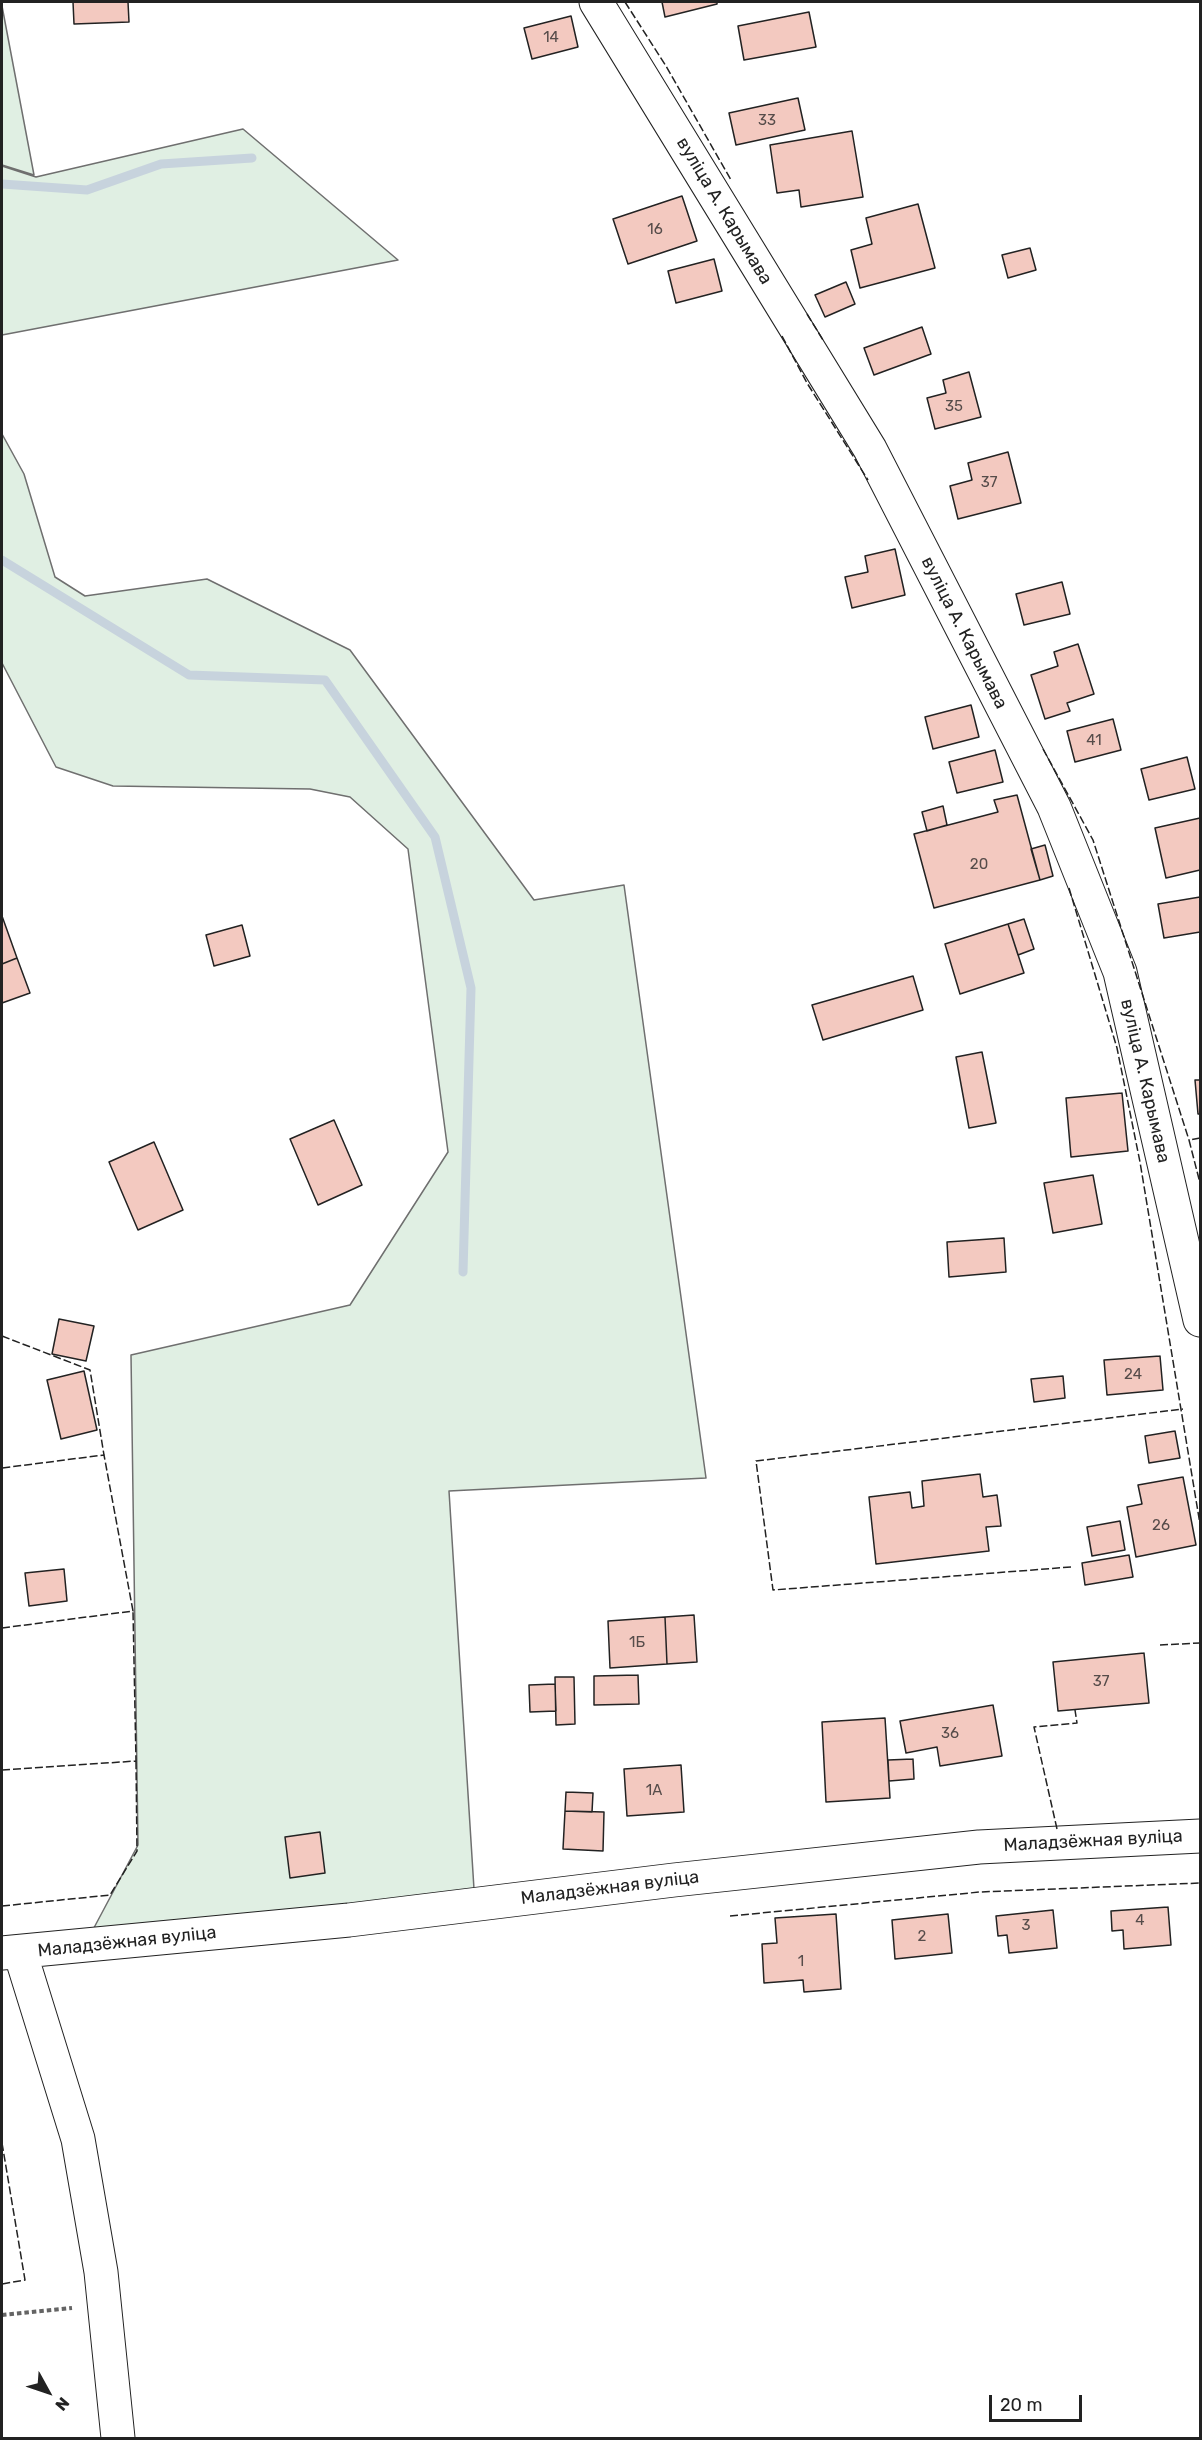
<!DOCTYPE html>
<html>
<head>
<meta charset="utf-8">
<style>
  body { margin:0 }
  #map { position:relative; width:1202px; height:2440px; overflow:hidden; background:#fff; font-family:Rubik,sans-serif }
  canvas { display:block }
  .frame { position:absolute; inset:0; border:3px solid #222; pointer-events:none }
  .north { position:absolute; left:18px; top:2362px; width:60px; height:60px; -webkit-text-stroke:4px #fff; paint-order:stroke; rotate:130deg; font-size:16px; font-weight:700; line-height:24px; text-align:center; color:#222 }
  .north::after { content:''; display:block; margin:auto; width:21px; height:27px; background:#222; clip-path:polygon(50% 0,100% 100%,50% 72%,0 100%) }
  .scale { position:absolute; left:989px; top:2395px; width:93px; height:27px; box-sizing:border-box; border:3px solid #222; border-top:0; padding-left:8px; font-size:18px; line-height:21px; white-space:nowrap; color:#222; -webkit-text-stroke:4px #fff; paint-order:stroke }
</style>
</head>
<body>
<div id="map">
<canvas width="1202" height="2440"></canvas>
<div class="frame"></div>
<div class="north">N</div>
<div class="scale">20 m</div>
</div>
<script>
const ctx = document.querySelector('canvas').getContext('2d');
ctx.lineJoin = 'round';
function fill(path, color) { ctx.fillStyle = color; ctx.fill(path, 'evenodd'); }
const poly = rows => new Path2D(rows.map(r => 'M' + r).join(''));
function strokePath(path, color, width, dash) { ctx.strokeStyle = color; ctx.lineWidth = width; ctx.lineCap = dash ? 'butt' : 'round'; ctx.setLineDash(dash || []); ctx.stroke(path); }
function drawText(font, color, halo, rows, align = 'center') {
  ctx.font = font + ' Rubik,sans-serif'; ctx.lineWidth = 4.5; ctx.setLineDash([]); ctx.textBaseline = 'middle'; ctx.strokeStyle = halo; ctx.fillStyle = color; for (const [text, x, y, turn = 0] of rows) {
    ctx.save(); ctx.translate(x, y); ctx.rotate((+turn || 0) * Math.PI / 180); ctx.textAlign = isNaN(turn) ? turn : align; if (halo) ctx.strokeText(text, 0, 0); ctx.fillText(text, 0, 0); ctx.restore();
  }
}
const green = poly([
  [2,6,34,175,2,165,2,6],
  [243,129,398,260,2,335,2,166,36,177,243,129],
  [2,434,24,474,55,577,85,596,207,579,350,650,534,900,624,885,706,1478,449,1491,474,1889,88,1939,138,1845,131,1355,350,1305,448,1152,408,849,350,797,310,789,113,786,56,767,2,663,2,434]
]);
fill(green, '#e0efe3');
strokePath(green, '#6f6f6f', 1.5);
strokePath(poly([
  [2,184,87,190,161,164,252,158],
  [2,560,189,675,325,680,435,837,471,988,463,1272]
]), '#c7d3dd', 9);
const building = poly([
  [73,2,128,2,129,22,74,24,73,2],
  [662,2,717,2,717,4,665,17,662,2],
  [809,12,816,47,744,60,738,26,809,12],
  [571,16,578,47,532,59,524,28,571,16],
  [798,98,805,130,736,145,729,113,798,98],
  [852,131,863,197,801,207,799,190,777,193,770,145,852,131],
  [682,196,697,241,628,264,613,219,682,196],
  [918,204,935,268,860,288,851,250,872,244,866,218,918,204],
  [1030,248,1036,270,1008,278,1002,255,1030,248],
  [714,259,722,291,676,303,668,271,714,259],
  [846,282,855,304,825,317,815,295,846,282],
  [922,327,931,354,874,375,864,348,922,327],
  [969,372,981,417,935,429,927,398,946,393,943,380,969,372],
  [1008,452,1021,503,958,519,950,486,972,480,968,463,1008,452],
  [895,549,905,595,852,608,845,577,868,572,865,556,895,549],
  [1062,582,1070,614,1024,625,1016,594,1062,582],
  [1078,644,1094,694,1067,703,1070,711,1045,719,1031,675,1058,666,1054,652,1078,644],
  [971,705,979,737,933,749,925,717,971,705],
  [1113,719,1121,750,1075,762,1067,731,1113,719],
  [995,750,1003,782,957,793,949,762,995,750],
  [1187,757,1195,789,1149,800,1141,769,1187,757],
  [1017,795,1040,880,934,908,914,834,998,812,994,800,1017,795],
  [943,806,947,825,927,831,922,812,943,806],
  [1200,818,1200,870,1166,878,1155,828,1200,818],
  [1045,845,1053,876,1040,880,1031,849,1045,845],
  [1200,897,1200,932,1164,938,1158,904,1200,897],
  [2,916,17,958,2,964,2,916],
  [1024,919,1034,949,1018,955,1008,924,1024,919],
  [1008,924,1024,973,960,994,945,944,1008,924],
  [242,925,250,956,214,966,206,935,242,925],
  [17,958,30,993,2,1003,2,964,17,958],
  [913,976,923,1010,823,1040,812,1005,913,976],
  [982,1052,996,1123,969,1128,956,1057,982,1052],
  [1195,1080,1200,1080,1200,1114,1198,1114,1195,1080],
  [1122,1093,1128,1151,1071,1157,1066,1098,1122,1093],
  [334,1120,362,1185,318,1205,290,1139,334,1120],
  [154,1142,183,1210,138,1230,109,1162,154,1142],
  [1093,1175,1102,1224,1053,1233,1044,1183,1093,1175],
  [1004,1238,1006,1272,949,1277,947,1242,1004,1238],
  [59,1319,94,1326,86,1361,52,1354,59,1319],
  [1160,1356,1163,1390,1107,1395,1104,1360,1160,1356],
  [84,1371,97,1430,61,1439,47,1380,84,1371],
  [1063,1376,1065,1398,1034,1402,1031,1379,1063,1376],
  [1175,1431,1180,1458,1149,1463,1145,1436,1175,1431],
  [980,1474,983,1497,997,1495,1001,1526,986,1527,989,1551,876,1564,869,1497,910,1492,912,1508,924,1506,922,1481,980,1474],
  [1183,1477,1196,1545,1136,1557,1127,1507,1142,1504,1138,1485,1183,1477],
  [1120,1521,1125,1550,1092,1556,1087,1527,1120,1521],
  [1129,1555,1133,1577,1085,1585,1082,1563,1129,1555],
  [64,1569,67,1601,29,1606,25,1573,64,1569],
  [694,1615,697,1662,667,1664,665,1617,694,1615],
  [665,1617,667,1664,610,1668,608,1621,665,1617],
  [1144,1653,1149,1703,1058,1711,1053,1662,1144,1653],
  [638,1675,639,1704,594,1705,594,1676,638,1675],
  [555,1677,574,1677,575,1724,556,1725,555,1677],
  [555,1684,556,1711,530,1712,529,1685,555,1684],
  [993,1705,1002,1756,940,1766,937,1747,906,1753,900,1721,993,1705],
  [885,1718,890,1798,826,1802,822,1722,885,1718],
  [913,1759,914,1779,889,1781,888,1760,913,1759],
  [681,1765,684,1812,627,1816,624,1769,681,1765],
  [566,1792,593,1793,592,1812,565,1811,566,1792],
  [565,1811,604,1812,603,1851,563,1849,565,1811],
  [320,1832,325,1873,290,1878,285,1837,320,1832],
  [1168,1907,1171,1945,1124,1949,1123,1930,1112,1931,1111,1911,1168,1907],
  [1053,1910,1057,1948,1009,1953,1007,1935,998,1936,996,1916,1053,1910],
  [836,1914,841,1989,804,1992,803,1980,764,1983,762,1944,777,1943,775,1918,836,1914],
  [948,1914,952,1953,895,1959,892,1920,948,1914]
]);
fill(building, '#f3c9c0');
strokePath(building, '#222', 1.5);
const minor = poly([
  [596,2,870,449,1054,807,1120,972,1200,1320],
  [20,1952,78,2139,101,2272,118,2438],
  [2,1953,349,1920,674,1880,979,1847,1200,1836]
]);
strokePath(minor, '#222', 35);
strokePath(poly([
  [2,2315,72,2308]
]), '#646464', 4, [4.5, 3]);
strokePath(minor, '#fff', 33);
strokePath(poly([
  [625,2,666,66,731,180],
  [807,314,823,340],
  [782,336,807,383,868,480],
  [1043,749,1093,840,1189,1140],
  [1069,888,1117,1048,1140,1162,1200,1524],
  [1200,1138,1189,1140,1200,1183],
  [2,1336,90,1370,104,1455,2,1468],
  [1071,1567,773,1590,756,1461,1183,1409],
  [2,1628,133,1611,104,1455],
  [1160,1645,1200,1643],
  [2,1770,136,1761,133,1611],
  [1057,1829,1034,1727,1077,1723,1075,1710],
  [2,1906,110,1895,137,1851,136,1761],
  [730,1916,980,1892,1200,1883],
  [2,2143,25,2280,2,2284]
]), '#222', 1.5, [8, 3]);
drawText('15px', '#564c4a', null, [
  ["14",551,38],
  ["33",767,121],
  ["16",655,230],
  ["35",954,407],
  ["37",989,483],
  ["41",1094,741],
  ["20",979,865],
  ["24",1133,1375],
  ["26",1161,1526],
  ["1Б",637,1643],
  ["37",1101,1682],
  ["36",950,1734],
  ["1А",654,1791],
  ["4",1140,1921],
  ["3",1026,1926],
  ["2",922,1937],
  ["1",801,1962]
]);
drawText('18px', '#222', '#fff', [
  ["вуліца А. Карымава",724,211,59],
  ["вуліца А. Карымава",964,633,63],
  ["вуліца А. Карымава",1145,1081,77],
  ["Маладзёжная вуліца",1093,1841,-3],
  ["Маладзёжная вуліца",610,1888,-7],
  ["Маладзёжная вуліца",127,1942,-6]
]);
</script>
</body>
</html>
